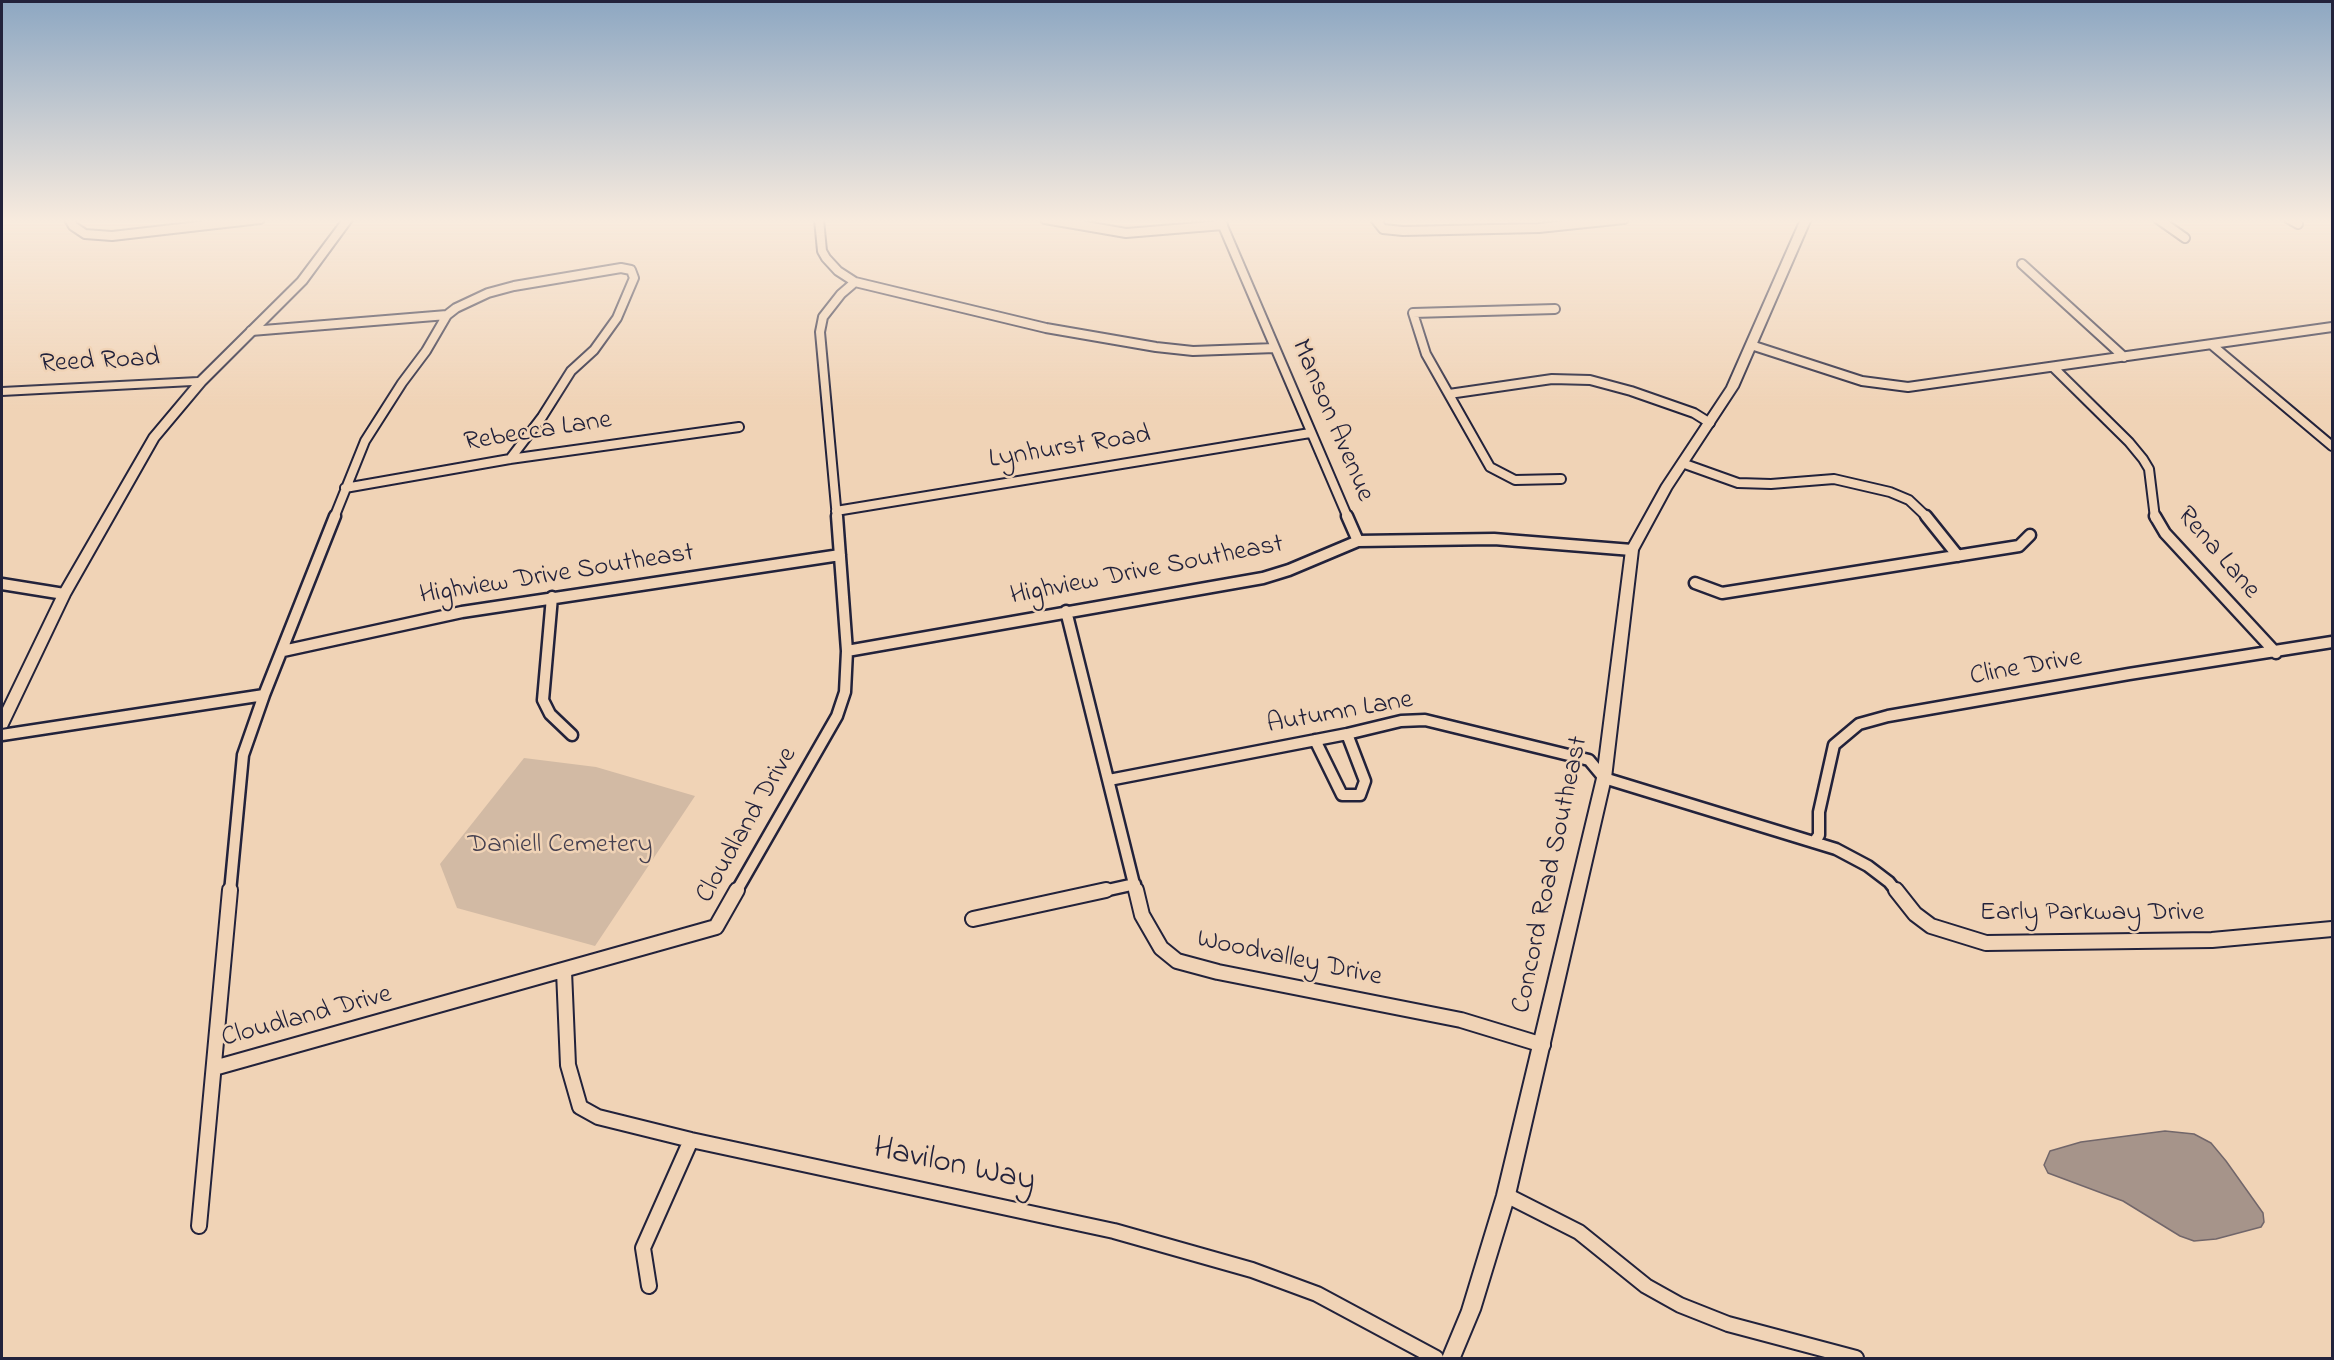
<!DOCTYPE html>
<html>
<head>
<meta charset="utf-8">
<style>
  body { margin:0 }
  #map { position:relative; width:2334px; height:1360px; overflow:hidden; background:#f0d3b6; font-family:"Indie Flower",sans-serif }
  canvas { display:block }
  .frame { position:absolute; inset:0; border:3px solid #22223b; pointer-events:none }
</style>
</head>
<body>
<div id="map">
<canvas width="2334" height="1360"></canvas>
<div class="frame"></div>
</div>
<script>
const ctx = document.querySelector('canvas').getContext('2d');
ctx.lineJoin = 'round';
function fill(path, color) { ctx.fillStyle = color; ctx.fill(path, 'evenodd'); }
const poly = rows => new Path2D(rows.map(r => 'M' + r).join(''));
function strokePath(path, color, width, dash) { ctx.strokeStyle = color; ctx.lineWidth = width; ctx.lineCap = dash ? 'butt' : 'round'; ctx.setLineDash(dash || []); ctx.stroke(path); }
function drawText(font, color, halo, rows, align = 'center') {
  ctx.font = font + ' "Indie Flower",sans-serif'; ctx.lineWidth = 5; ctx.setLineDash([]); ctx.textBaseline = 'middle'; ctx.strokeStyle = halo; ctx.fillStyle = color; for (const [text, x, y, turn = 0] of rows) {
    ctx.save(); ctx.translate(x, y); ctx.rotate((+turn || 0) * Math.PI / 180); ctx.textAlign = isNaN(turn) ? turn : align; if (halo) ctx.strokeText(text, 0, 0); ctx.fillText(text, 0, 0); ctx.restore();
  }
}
fill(poly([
  [524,758,596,767,695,796,595,946,457,908,440,864]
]), '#d2baa4');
const water = poly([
  [2165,1131,2194,1134,2211,1143,2226,1161,2263,1213,2264,1222,2261,1227,2216,1239,2194,1241,2180,1236,2123,1201,2048,1173,2044,1165,2050,1151,2081,1142,2165,1131]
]);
fill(water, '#a6948a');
strokePath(water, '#71666a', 1.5);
const minorFar2 = poly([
  [69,219,73,226,85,234,112,236,260,219],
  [819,219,822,251,826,258,838,271,855,282,1046,328,1156,347,1193,351,1275,348],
  [1045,219,1126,233,1223,225],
  [1220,219,1348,518],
  [1375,219,1383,229,1403,231,1539,228,1624,219],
  [2158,219,2185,238],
  [2289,219,2298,224],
  [2022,264,2124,357],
  [1555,309,1413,313,1426,354,1490,467,1515,480,1561,479],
  [251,331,447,315],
  [1751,345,1862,381,1908,387,2332,327],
  [2212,345,2332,446],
  [2053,367,2129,442,2143,459,2149,469,2155,518],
  [1449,394,1552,379,1590,380,1631,391,1694,413,1710,423],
  [1682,463,1738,483,1771,484,1834,479,1890,492,1909,500,1928,518],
  [345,488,510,459,739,427],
  [836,511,1310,433],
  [334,518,365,441,402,383,426,351,447,315,456,308,488,293,514,286,621,268,631,270,634,278,617,318,594,350,571,371,542,417,510,459],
  [837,518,820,332,823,317,841,294,855,282]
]);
const minorFar1 = poly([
  [1347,516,1358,541],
  [1926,516,1958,556],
  [2155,516,2165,533,2276,653],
  [1695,583,1722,593,2019,546,2030,535],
  [2,584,64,594],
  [552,597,543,700,550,714,572,735],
  [1066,611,1136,892],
  [283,651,462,612,840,555],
  [847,651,1263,578,1289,570,1358,541,1494,539,1632,550],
  [2,735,264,695],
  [1315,740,1342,795,1360,795,1365,781,1347,734],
  [1109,780,1347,734,1401,721,1425,720,1589,760,1604,778,1836,849,1868,866,1889,882,1897,892],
  [1814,842,1819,835,1819,812,1834,745,1859,724,1888,716,2129,674,2332,642],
  [230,892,243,755,264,695,335,516],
  [736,892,837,716,845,692,847,651,837,516],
  [1099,892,1135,884]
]);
const minor = poly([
  [1136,890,1142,915,1161,948,1177,961,1218,972,1461,1020,1543,1045],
  [1896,890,1915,914,1931,926,1986,943,2212,940,2332,929],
  [973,919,1106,890],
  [564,971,568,1065,580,1107,598,1117,691,1140,1114,1231,1252,1270,1317,1294,1436,1358],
  [214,1068,716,927,737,890],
  [1506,1195,1579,1232,1646,1286,1680,1305,1728,1324,1856,1358],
  [199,1226,230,890],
  [649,1286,643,1248,691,1140]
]);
const tertiary = poly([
  [343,219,353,219,306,283,205,384,158,440,70,595,7,727,2,728,2,710,58,594,150,435,192,385,2,395,2,388,198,378,298,279,343,219],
  [1801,219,1811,219,1738,387,1671,489,1638,550,1611,778,1515,1195,1480,1310,1460,1358,1442,1358,1462,1310,1497,1195,1597,778,1626,550,1662,485,1727,387,1801,219]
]);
strokePath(minorFar2, '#22223b', 12);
strokePath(minorFar1, '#22223b', 15);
strokePath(minor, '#22223b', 18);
strokePath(tertiary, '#22223b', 4);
strokePath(minorFar2, '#f0d3b6', 8);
strokePath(minorFar1, '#f0d3b6', 10);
strokePath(minor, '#f0d3b6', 14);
fill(tertiary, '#f0d3b6');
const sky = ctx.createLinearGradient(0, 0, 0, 409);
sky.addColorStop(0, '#8da7c2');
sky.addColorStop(0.54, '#f8ebde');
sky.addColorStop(1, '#f8ebde00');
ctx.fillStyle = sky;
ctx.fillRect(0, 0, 2334, 409);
drawText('27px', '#22223b', '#f0d3b6', [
  ["Reed Road",100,363,-3],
  ["Manson Avenue",1331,421,67],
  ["Rebecca Lane",538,433,-9],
  ["Lynhurst Road",1070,449,-9],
  ["Rena Lane",2217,554,49],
  ["Highview Drive Southeast",1147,572,-11],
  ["Highview Drive Southeast",557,576,-9],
  ["Cline Drive",2026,669,-10],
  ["Autumn Lane",1340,714,-10],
  ["Cloudland Drive",748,826,-60],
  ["Concord Road Southeast",1552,875,-78],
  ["Early Parkway Drive",2092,915],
  ["Woodvalley Drive",1289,960,12],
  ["Cloudland Drive",307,1018,-15]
]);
drawText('27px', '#454050', '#f0d3b6', [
  ["Daniell Cemetery",560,847]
]);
drawText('33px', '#22223b', '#f0d3b6', [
  ["Havilon Way",954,1167,12]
]);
</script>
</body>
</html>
